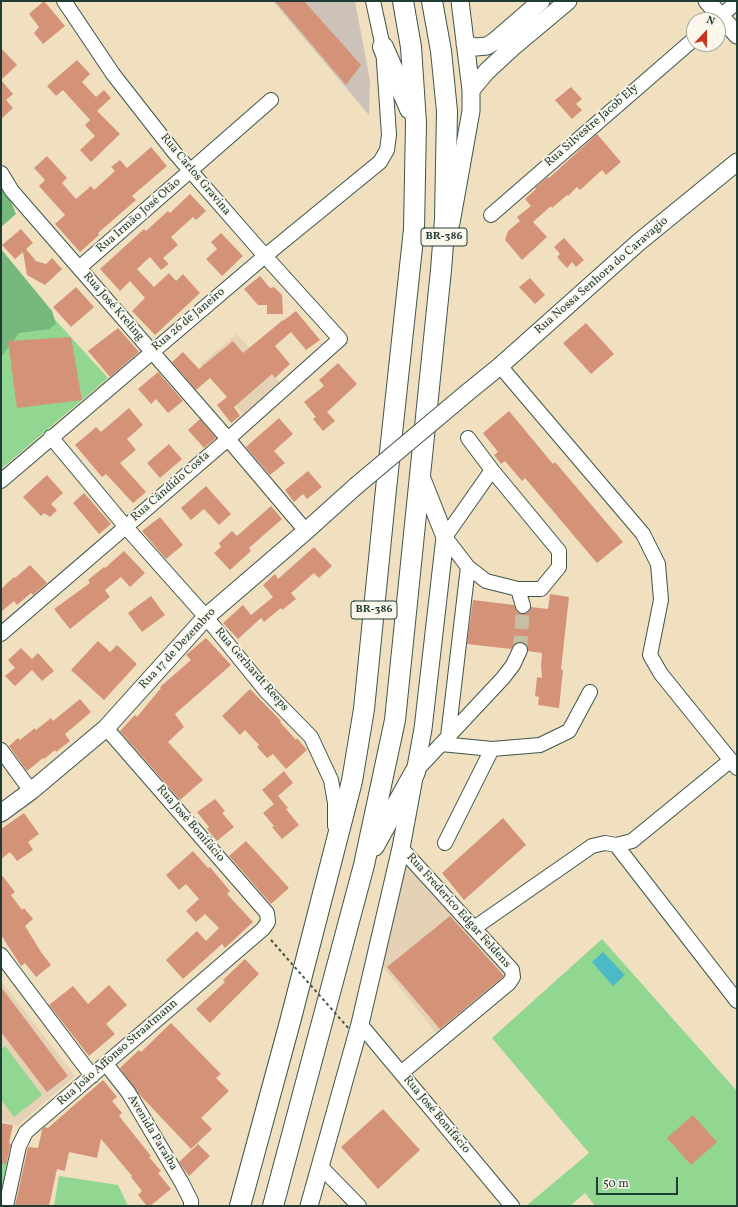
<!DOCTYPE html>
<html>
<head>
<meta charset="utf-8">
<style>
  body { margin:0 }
  #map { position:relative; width:738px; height:1207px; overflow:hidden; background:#f0e0c0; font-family:Vollkorn,serif }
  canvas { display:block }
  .frame { position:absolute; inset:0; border:2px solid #1f3d34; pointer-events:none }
  .north { position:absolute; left:686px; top:12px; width:40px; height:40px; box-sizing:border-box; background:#fbf7ec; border:1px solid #a3ada2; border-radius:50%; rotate:22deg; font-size:11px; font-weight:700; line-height:16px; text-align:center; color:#1f3d34 }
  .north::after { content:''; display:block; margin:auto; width:14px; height:18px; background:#c8321e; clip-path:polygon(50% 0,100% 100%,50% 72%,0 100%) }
  .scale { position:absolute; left:596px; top:1177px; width:82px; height:18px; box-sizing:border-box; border:2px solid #1f3d34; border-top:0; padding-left:5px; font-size:12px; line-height:14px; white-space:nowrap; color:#1f3d34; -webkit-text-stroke:3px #fbf7ec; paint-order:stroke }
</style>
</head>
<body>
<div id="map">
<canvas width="738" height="1207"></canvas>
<div class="frame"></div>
<div class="north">N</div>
<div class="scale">50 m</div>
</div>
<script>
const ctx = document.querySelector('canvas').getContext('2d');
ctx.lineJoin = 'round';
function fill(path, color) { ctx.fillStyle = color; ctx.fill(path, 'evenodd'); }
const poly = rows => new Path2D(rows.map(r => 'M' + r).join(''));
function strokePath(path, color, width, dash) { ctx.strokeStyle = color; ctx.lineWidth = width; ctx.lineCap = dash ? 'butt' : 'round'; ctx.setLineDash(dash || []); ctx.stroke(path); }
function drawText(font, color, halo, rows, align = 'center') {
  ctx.font = font + ' Vollkorn,serif'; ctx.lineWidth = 3.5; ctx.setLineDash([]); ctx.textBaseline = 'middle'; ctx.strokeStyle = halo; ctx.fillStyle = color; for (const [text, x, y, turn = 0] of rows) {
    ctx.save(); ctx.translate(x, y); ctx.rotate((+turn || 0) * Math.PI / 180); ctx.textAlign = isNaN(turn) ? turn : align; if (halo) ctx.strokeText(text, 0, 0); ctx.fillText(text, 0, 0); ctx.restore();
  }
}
fill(poly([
  [237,334,283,386,246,418,200,365],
  [404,864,430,888,510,978,440,1038,381,964],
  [1,981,75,1076,18,1125,1,1121]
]), '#e5d1b5');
fill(poly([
  [273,1,355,1,370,81,369,115]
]), '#ccc2b8');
fill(poly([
  [1,260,108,378,1,469],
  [602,939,737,1091,737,1206,595,1206,585,1193,570,1206,526,1206,589,1153,492,1038],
  [5,1046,42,1095,14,1117,1,1100,1,1049],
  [1,1157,8,1158,1,1194],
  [59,1176,118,1185,128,1206,54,1206]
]), '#91d791');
fill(poly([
  [1,184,4,185,16,214,1,227],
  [1,249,52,311,56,324,49,329,19,333,1,357]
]), '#74b87b');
fill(poly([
  [603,952,625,975,613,986,592,962]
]), '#4cb9c7');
fill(poly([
  [44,1,65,26,43,44,34,33,39,27,29,14],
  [275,1,304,1,361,65,346,85],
  [1,48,17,65,1,80,13,94,6,100,13,108,1,119],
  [77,60,90,74,82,82,96,97,104,90,111,98,97,111,120,134,91,162,80,150,95,136,85,125,90,120,63,90,56,96,47,86],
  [571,87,582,99,576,104,582,110,572,119,555,100],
  [597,134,621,162,606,175,602,170,580,190,577,187,568,196,567,195,552,208,551,206,533,222,547,237,522,260,505,240,508,231,520,221,517,217,531,206,525,199,536,189,535,188,548,177,549,178],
  [151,147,167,166,132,196,136,200,98,233,99,235,80,252,55,224,65,215,39,186,45,180,34,168,47,156,67,178,62,183,76,199,91,186,94,190,115,171,111,167,120,160,127,168],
  [190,194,206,211,196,220,193,217,171,237,178,245,163,258,169,264,161,270,150,257,137,269,154,287,169,273,176,281,183,274,200,293,155,335,132,311,145,298,130,281,120,291,100,269,144,229,146,231,168,211,170,213],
  [21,229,33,243,26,249,36,261,46,264,52,258,62,269,45,285,27,275,23,252,15,259,2,245],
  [221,233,243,256,222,276,206,259,217,249,211,242],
  [564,238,584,260,576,267,572,262,567,268,557,257,560,254,554,247],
  [260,276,270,288,274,287,282,295,283,314,267,314,267,305,258,305,244,289],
  [530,278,545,295,535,304,519,287],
  [76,287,94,307,71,327,53,307],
  [296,311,320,340,306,350,291,332,275,346,290,364,275,378,272,374,234,407,240,416,231,423,217,405,227,397,210,378,196,390,172,362,183,352,199,369,233,341,243,353,283,320,283,321],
  [586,323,614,354,591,374,563,343],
  [118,328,139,352,110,377,88,351],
  [71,337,82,400,17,408,8,341],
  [338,363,357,384,327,412,335,421,323,431,313,419,316,417,304,402,324,386,319,380],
  [158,372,183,401,168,413,156,399,151,404,138,389],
  [129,408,143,425,127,439,136,450,120,463,146,492,133,503,106,474,102,477,75,445,96,427,101,432],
  [509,411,553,464,555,462,623,542,597,563,525,478,522,481,505,461,501,464,494,455,498,452,483,433],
  [279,418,293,434,274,451,285,463,270,475,246,447],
  [200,419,216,438,204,448,188,430],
  [169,444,182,459,160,478,147,463],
  [308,471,322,487,307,499,303,494,294,502,285,490],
  [47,475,63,493,51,504,57,510,50,517,44,513,41,516,23,497],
  [206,486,231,514,219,525,204,509,191,520,181,508],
  [84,493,111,524,99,534,73,503],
  [271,506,282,519,249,548,251,551,230,570,214,553,221,547,219,543,232,531,237,536],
  [160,517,183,545,166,559,142,531],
  [314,547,332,566,319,578,314,573,291,593,296,599,282,610,281,608,264,622,261,618,238,639,223,623,243,605,251,615,273,597,263,585,275,574,278,579],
  [124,551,145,573,130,587,121,577,105,590,110,597,70,629,54,609,90,583,88,580,104,567,105,568],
  [30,565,47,583,33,595,31,593,17,605,14,601,1,612,1,589,14,577,15,578],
  [550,594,569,597,561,669,563,670,559,708,538,705,539,697,535,696,537,677,542,678,541,666,542,653,528,651,527,645,520,642,515,643,511,649,467,644,473,600,514,605,517,612,525,614,529,612,531,607,548,609],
  [151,596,165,615,142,632,128,613],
  [206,638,231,665,175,714,184,727,168,742,203,780,180,800,120,731,135,715,137,717,161,688,160,687,191,660,186,655],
  [98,641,110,652,117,645,137,664,104,700,71,670],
  [21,648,32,659,38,653,54,671,42,681,32,670,15,686,5,676,15,668,8,660],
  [250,689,281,721,280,722,296,740,297,738,307,750,286,769,273,754,267,758,257,747,259,745,245,730,240,735,222,716],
  [80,699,91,712,65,734,70,741,56,752,55,750,44,759,43,758,27,771,9,746,18,738,20,740,35,728,36,730,51,718,53,721],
  [284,771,293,783,278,796,288,808,286,809,299,825,282,839,272,827,274,826,263,813,274,804,262,790],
  [215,799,225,811,222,813,234,827,217,841,207,829,209,827,197,812],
  [24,813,39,834,28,842,33,850,17,861,10,852,1,859,1,829],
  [503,818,526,845,464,900,442,873],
  [246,841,289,888,271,904,229,856],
  [193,851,208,868,210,867,230,891,227,894,253,922,225,948,222,944,183,979,166,960,197,931,206,941,219,928,205,914,196,922,186,911,199,899,186,884,179,890,166,875],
  [1,874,15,892,11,895,22,910,24,908,33,919,25,926,41,952,51,965,36,977,25,963,21,966,1,935],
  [450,916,504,976,440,1029,387,967],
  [245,959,259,974,210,1023,196,1009,225,982,223,980],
  [109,985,127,1005,106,1024,115,1034,89,1056,49,1005,73,986,88,1004],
  [1,987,68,1076,47,1092,1,1032],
  [171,1023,221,1074,216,1078,229,1091,201,1118,212,1129,191,1149,138,1093,120,1068,139,1050,141,1052],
  [103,1080,117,1097,112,1101,122,1113,119,1116,151,1156,149,1157,161,1171,158,1173,171,1189,150,1206,147,1206,138,1195,142,1191,131,1177,132,1176,101,1139,97,1158,69,1152,65,1171,57,1169,49,1206,15,1206,28,1147,38,1148,42,1130,44,1127,48,1128],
  [383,1109,420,1150,378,1189,341,1147],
  [693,1115,717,1142,691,1165,667,1138],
  [1,1123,13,1125,9,1143,11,1144,6,1164,1,1163],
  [198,1144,210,1156,189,1176,179,1162]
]), '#d49378');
strokePath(poly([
  [520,650,523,606]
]), '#c6bfa4', 14, [14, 7]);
const minor = poly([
  [716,20,737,2],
  [1,173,12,191,228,439,306,531],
  [491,215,694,39],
  [79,268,271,100],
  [500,366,643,534,658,564,661,600,650,655,661,674,737,768],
  [51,437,125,526,206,617,266,691,311,737,331,780,335,803,335,826],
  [468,438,492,470,559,551,559,567,541,589,518,589,486,581,468,567,445,537,492,470],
  [1,481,265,256,380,162,387,150,389,135,383,47,373,1],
  [518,589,523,606],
  [1,634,228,439,340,339,265,256,174,152,113,74,64,1],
  [448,737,468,567],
  [441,744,492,749,540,745,569,731,590,692],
  [1,750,31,791],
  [415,772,503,678,513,665,520,650],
  [445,843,492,749],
  [616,845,737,1001],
  [401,848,512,970,513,977,509,983,401,1073],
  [474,928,592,846,605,843,616,845,632,841,731,760],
  [1,955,92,1076],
  [360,1024,512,1206],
  [106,1064,128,1092,182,1183,191,1201,191,1206],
  [321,1167,359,1206],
  [6,1206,19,1146,26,1132,263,929,268,922,267,913,106,728]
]);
const major = poly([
  [707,1,737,35],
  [465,44,476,47,487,46,495,41,541,1],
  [471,90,487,71,513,47,568,1],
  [451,223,471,111,471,90,460,1],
  [468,392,500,366,639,242,737,162],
  [1,813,31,791,106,728,206,617,306,531,356,486],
  [309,1206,360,1024,401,848,423,729,445,537,420,474]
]);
const highway = poly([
  [383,47,410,109],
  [374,846,415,772],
  [240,1206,290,1022,352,781,364,709,386,489,414,229,416,123,411,47,403,1],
  [273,1206,364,865,395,720,441,270,445,219,447,111,441,51,432,1]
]);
strokePath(minor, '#3e5549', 16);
strokePath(major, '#3e5549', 19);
strokePath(highway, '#3e5549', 22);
strokePath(minor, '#fff', 14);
strokePath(major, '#fff', 17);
strokePath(highway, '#fff', 20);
const majorBridge = poly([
  [356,486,468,392]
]);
strokePath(majorBridge, '#3e5549', 19, []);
strokePath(poly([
  [271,940,350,1030]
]), '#3e5549', 2, [3, 3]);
strokePath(majorBridge, '#fff', 17);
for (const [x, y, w] of [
  [444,237,46],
  [374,610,46]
]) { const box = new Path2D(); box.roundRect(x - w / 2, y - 9, w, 18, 3); ctx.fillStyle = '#fbf7ec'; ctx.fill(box); strokePath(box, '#1f3d34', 1); }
drawText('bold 11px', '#1f3d34', null, [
  ["BR-386",444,237],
  ["BR-386",374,610]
]);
drawText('12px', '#1f3d34', '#fbf7ec', [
  ["Rua Silvestre Jacob Ely",592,126,-41],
  ["Rua Carlos Gravina",195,175,50],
  ["Rua Irmão José Otão",139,216,-41],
  ["Rua Nossa Senhora do Caravagio",602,276,-41],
  ["Rua José Kreling",113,307,49],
  ["Rua 26 de Janeiro",189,320,-40],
  ["Rua Cândido Costa",171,487,-41],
  ["Rua 17 de Dezembro",178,649,-47],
  ["Rua Gerhardt Reeps",251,670,49],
  ["Rua José Bonifácio",190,824,49],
  ["Rua Frederico Edgar Feldens",458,911,48],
  ["Rua João Affonso Straatmann",118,1053,-41],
  ["Rua José Bonifácio",436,1115,50],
  ["Avenida Paraíba",152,1133,59]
]);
</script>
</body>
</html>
